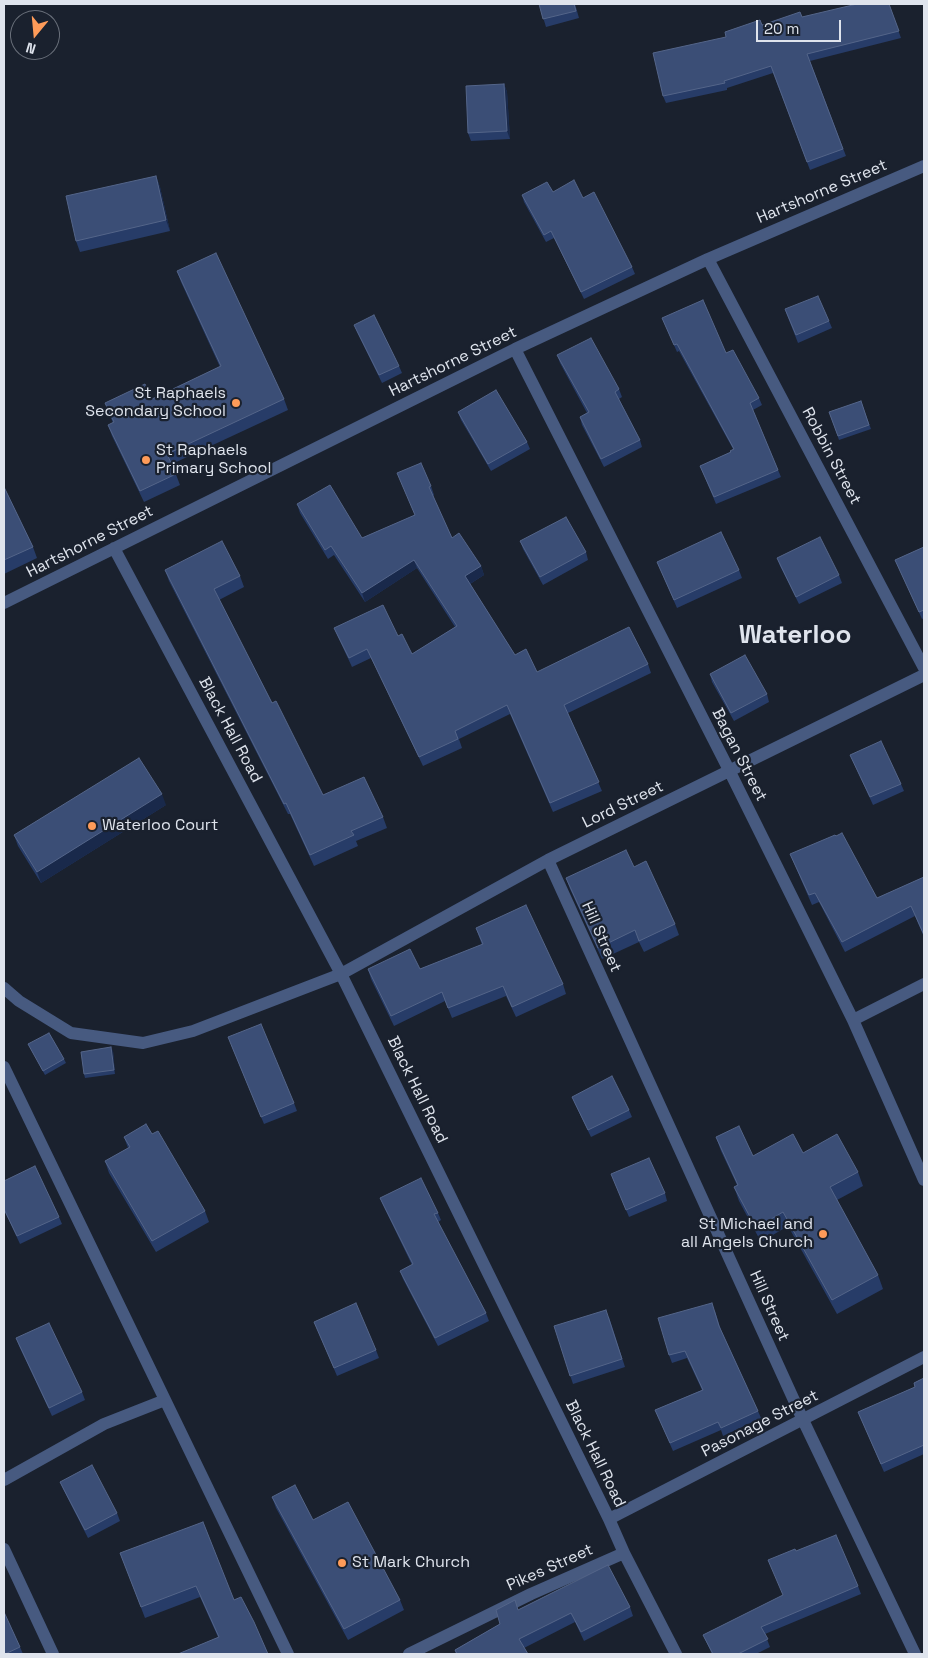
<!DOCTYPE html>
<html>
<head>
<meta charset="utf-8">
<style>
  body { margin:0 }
  #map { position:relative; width:928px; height:1658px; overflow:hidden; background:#1a212e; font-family:"Space Grotesk",sans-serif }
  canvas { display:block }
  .frame { position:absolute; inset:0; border:5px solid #dfe4ed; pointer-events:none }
  .north { position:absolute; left:10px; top:10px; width:50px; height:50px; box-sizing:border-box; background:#1a212e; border:1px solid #696f7a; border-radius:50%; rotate:197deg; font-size:14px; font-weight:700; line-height:20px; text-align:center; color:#dfe4ed }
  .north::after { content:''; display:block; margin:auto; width:18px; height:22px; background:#fe9b59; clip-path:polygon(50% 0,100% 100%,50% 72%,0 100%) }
  .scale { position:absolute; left:756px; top:20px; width:85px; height:22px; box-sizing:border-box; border:2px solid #dfe4ed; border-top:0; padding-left:6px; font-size:15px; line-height:18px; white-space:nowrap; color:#dfe4ed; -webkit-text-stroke:4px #1a212e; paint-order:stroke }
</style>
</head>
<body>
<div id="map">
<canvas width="928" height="1658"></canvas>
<div class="frame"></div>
<div class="north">N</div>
<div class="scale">20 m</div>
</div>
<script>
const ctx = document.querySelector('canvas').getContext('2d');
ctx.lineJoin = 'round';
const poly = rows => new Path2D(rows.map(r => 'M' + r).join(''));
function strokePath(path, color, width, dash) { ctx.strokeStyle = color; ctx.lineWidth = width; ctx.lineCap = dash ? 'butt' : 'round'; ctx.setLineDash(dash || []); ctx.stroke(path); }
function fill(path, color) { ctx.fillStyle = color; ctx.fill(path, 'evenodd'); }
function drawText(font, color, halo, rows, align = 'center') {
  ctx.font = font + ' "Space Grotesk",sans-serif'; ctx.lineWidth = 4.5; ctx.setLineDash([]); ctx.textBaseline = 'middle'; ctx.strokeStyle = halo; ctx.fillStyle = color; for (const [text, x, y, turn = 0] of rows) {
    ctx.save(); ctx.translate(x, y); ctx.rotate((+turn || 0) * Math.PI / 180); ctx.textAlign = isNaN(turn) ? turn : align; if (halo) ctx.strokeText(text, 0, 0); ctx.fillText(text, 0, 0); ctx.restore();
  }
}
strokePath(poly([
  [708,259,924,668],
  [515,349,730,772,853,1020,924,1180],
  [114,548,341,974,609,1519,624,1553,676,1654],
  [4,603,515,349,708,259,924,166],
  [548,860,803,1420,915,1654],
  [4,988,19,1001,71,1033,143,1043,193,1031,341,974,548,860,924,675],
  [853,1020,924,984],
  [4,1067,288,1654],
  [4,1480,104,1424,165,1400],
  [609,1519,924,1357],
  [4,1549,53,1654],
  [409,1654,531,1594,624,1553]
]), '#475a80', 12);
fill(poly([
  [539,4,575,4,579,18,546,27],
  [889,4,901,38,810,61,846,156,810,170,773,73,727,88,727,90,666,103,663,96,726,37,762,25,802,17],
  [504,84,507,92,510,139,471,141,468,133],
  [156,176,160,187,170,231,80,252,76,241],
  [553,192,583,198,632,267,635,274,584,299,554,238,546,242,524,202,522,195],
  [177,271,284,399,288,410,172,464,180,485,144,502,112,436,108,425,113,423,105,403,152,399,220,367,181,282],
  [785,310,829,321,832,328,798,343],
  [662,318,726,353,759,398,762,405,753,410,781,477,716,504,700,466,731,452,733,449,679,351,677,352],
  [354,325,399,366,402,373,382,383,357,332],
  [557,355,619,389,622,397,619,399,640,440,642,447,604,467,582,425,580,417,587,413,560,363],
  [861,401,871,429,839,440,829,412],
  [458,412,527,442,530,449,491,471,461,420],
  [397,473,431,486,434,495,433,496,452,538,481,566,484,575,470,584,515,655,537,672,648,664,651,673,568,713,602,791,553,812,510,714,459,739,462,748,423,766,371,658,352,667,338,637,334,628,398,636,412,654,455,627,417,568,365,602,334,555,328,559,300,513,297,504,362,538,415,515],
  [4,487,33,547,37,558,4,574],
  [520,541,586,552,588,560,543,585,523,549],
  [924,547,924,618,922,619,895,560],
  [777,558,839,575,842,583,799,604,780,566],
  [657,562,739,570,742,578,677,608],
  [165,570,240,576,244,587,219,600,272,703,323,795,383,817,387,828,356,841,358,846,314,866,290,814,288,814,169,581],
  [710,674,767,694,769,702,734,721,712,682],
  [850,755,901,784,904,791,873,805],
  [166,805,41,883,18,846,14,835],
  [790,854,877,898,924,877,924,937,915,916,845,952,819,902,812,905],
  [634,867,675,924,679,935,644,952,639,942,602,959,570,889,566,878],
  [476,928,563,984,566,994,516,1017,506,996,452,1018,445,1001,394,1026,371,979,368,969,420,969,482,945],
  [28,1044,64,1059,66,1063,45,1075],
  [231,1045,294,1103,297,1111,264,1124],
  [113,1051,115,1074,85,1078,84,1074],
  [572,1097,629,1110,632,1117,591,1137,575,1104],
  [152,1134,205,1211,209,1222,156,1252,109,1173,105,1161,128,1148,124,1137],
  [716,1137,753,1156,803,1153,858,1172,863,1186,837,1200,878,1275,883,1289,837,1314,788,1226,761,1242,739,1201,734,1187,737,1185,721,1151],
  [611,1174,665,1193,667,1201,629,1217],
  [4,1181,59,1217,62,1224,20,1244,4,1210],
  [380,1198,438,1213,441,1220,438,1222,486,1313,489,1321,438,1346,403,1279,400,1271,412,1265,383,1205],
  [715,1311,721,1330,758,1411,761,1418,723,1436,721,1430,673,1451,655,1410,702,1390,687,1358,672,1363,669,1355],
  [609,1317,625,1367,573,1384,554,1326],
  [314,1322,376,1350,379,1358,337,1376],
  [16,1338,82,1392,85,1400,52,1416,19,1346],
  [924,1378,924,1454,884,1472,858,1412,915,1387,914,1383],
  [60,1482,117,1513,120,1521,88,1538,63,1489],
  [272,1497,400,1600,404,1610,348,1640,276,1508],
  [796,1551,858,1586,861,1594,765,1634,770,1647,756,1654,712,1654,703,1635,783,1596],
  [120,1553,234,1600,268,1654,218,1637,200,1597,145,1618],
  [630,1607,633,1616,584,1641,575,1622,524,1648,528,1654,456,1654,455,1650,500,1624,518,1610],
  [20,1647,23,1654,4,1654]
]), '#273c68');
fill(poly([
  [504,84,507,92,510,139,507,131],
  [156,176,160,187,170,231,166,220],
  [414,560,417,568,365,602,362,593],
  [481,566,484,575,468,585,465,576],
  [162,794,166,805,41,883,37,872],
  [111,1047,113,1051,115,1074,114,1070]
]), '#19294b');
const building = poly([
  [539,4,574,4,576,11,543,19,539,4],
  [857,4,889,4,899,31,807,54,843,149,807,162,771,66,724,81,725,83,663,96,653,53,726,37,725,32,760,20,762,25,800,12,802,17,857,4],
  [504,84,507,131,468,133,466,86,504,84],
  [156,176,166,220,76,241,66,196,156,176],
  [574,180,583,198,594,192,632,267,581,292,551,231,544,235,522,195,547,182,553,192,574,180],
  [216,253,284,399,167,454,176,474,140,491,108,425,114,422,105,403,145,384,152,399,221,366,177,271,216,253],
  [818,296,829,321,796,335,785,309,818,296],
  [703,300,726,353,733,350,759,398,750,403,778,470,714,497,700,466,731,452,730,451,734,449,677,344,674,345,662,318,703,300],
  [374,315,399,366,379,375,354,325,374,315],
  [591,338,619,389,615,392,640,440,601,459,580,417,589,412,557,355,591,338],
  [496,390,527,442,488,464,458,412,496,390],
  [861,401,869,425,838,436,829,412,861,401],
  [421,463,431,486,429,487,452,538,459,533,481,566,465,576,515,655,526,649,537,672,629,627,648,664,564,705,599,782,550,803,507,705,455,731,458,739,419,757,367,649,349,658,334,628,383,605,398,636,402,634,412,654,457,626,414,560,362,593,331,546,325,550,297,504,330,485,362,538,415,515,397,473,421,463],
  [4,487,33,547,4,560,4,487],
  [566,517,586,552,540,577,520,541,566,517],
  [721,532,739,570,674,600,657,562,721,532],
  [820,537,839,575,796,597,777,558,820,537],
  [222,541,240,576,214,589,272,703,276,701,323,795,364,777,383,817,351,831,354,835,310,855,286,803,284,804,165,570,222,541],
  [924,547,924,610,919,612,895,560,924,547],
  [745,655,767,694,731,713,710,674,745,655],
  [881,741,901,784,870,797,850,755,881,741],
  [139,758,162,794,37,872,14,835,139,758],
  [842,833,877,898,924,877,924,935,911,906,842,942,815,893,809,895,790,854,835,835,836,836,842,833],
  [626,850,634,867,646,861,675,924,639,941,635,930,598,948,566,878,626,850],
  [526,905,563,984,512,1007,503,986,448,1008,442,992,391,1016,368,969,410,949,420,969,483,944,476,928,526,905],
  [261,1024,294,1103,261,1117,228,1037,261,1024],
  [49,1033,64,1059,43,1071,28,1044,49,1033],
  [111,1047,114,1070,84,1074,81,1052,111,1047],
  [612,1076,629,1110,588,1130,572,1097,612,1076],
  [146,1124,152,1134,158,1131,205,1211,152,1241,105,1161,130,1147,124,1137,146,1124],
  [739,1126,753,1156,793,1134,803,1153,837,1134,858,1172,830,1187,878,1275,832,1300,783,1212,756,1228,734,1187,738,1185,716,1137,739,1126],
  [649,1158,665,1193,626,1210,611,1174,649,1158],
  [35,1166,59,1217,17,1236,4,1209,4,1181,35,1166],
  [421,1178,438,1213,434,1214,486,1313,435,1338,400,1271,413,1264,380,1198,421,1178],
  [356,1303,376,1350,334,1368,314,1322,356,1303],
  [712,1303,719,1326,758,1411,721,1428,718,1422,670,1443,655,1410,703,1390,685,1351,669,1355,658,1318,712,1303],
  [606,1310,622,1359,570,1376,554,1326,606,1310],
  [49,1323,82,1392,49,1408,16,1338,49,1323],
  [924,1378,924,1445,881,1464,858,1412,915,1387,914,1383,924,1378],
  [92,1465,117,1513,85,1530,60,1482,92,1465],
  [295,1485,313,1520,348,1502,400,1600,344,1629,272,1497,295,1485],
  [203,1522,234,1600,241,1597,254,1622,268,1654,178,1654,219,1637,196,1586,141,1607,120,1553,203,1522],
  [836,1535,858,1586,761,1627,768,1639,738,1654,713,1654,703,1635,783,1595,768,1560,795,1549,796,1551,836,1535],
  [608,1565,630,1607,581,1632,571,1613,519,1639,528,1654,457,1654,455,1650,500,1624,496,1610,515,1600,518,1610,608,1565],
  [4,1612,20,1647,5,1654,4,1654,4,1612]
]);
fill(building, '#3b4e76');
strokePath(building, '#546589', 1);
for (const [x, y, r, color] of [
  [236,403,5,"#fe9b59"],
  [146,460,5,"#fe9b59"],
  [92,826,5,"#fe9b59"],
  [823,1234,5,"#fe9b59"],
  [342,1563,5,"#fe9b59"]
]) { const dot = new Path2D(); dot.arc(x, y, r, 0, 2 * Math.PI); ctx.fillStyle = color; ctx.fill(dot); strokePath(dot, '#1a212e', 2); }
drawText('16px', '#dfe4ed', '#1a212e', [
  ["Hartshorne Street",822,192,-23],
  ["Hartshorne Street",453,362,-26],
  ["Robbin Street",831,456,62],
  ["Hartshorne Street",90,542,-27],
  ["Black Hall Road",230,730,62],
  ["Bagan Street",739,755,63],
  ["Lord Street",623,805,-26],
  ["Hill Street",601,937,66],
  ["Black Hall Road",417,1090,64],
  ["Hill Street",769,1306,66],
  ["Pasonage Street",760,1424,-27],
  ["Black Hall Road",595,1454,64],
  ["Pikes Street",550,1568,-24]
]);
drawText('16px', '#dfe4ed', '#1a212e', [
  ["St Raphaels",226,394,"right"],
  ["Secondary School",226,412,"right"],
  ["St Raphaels",156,451],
  ["Primary School",156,469],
  ["Waterloo Court",102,826],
  ["St Michael and",813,1225,"right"],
  ["all Angels Church",813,1243,"right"],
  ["St Mark Church",352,1563]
], 'left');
drawText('bold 26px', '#dfe4ed', '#1a212e', [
  ["Waterloo",795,636]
]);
</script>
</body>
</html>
